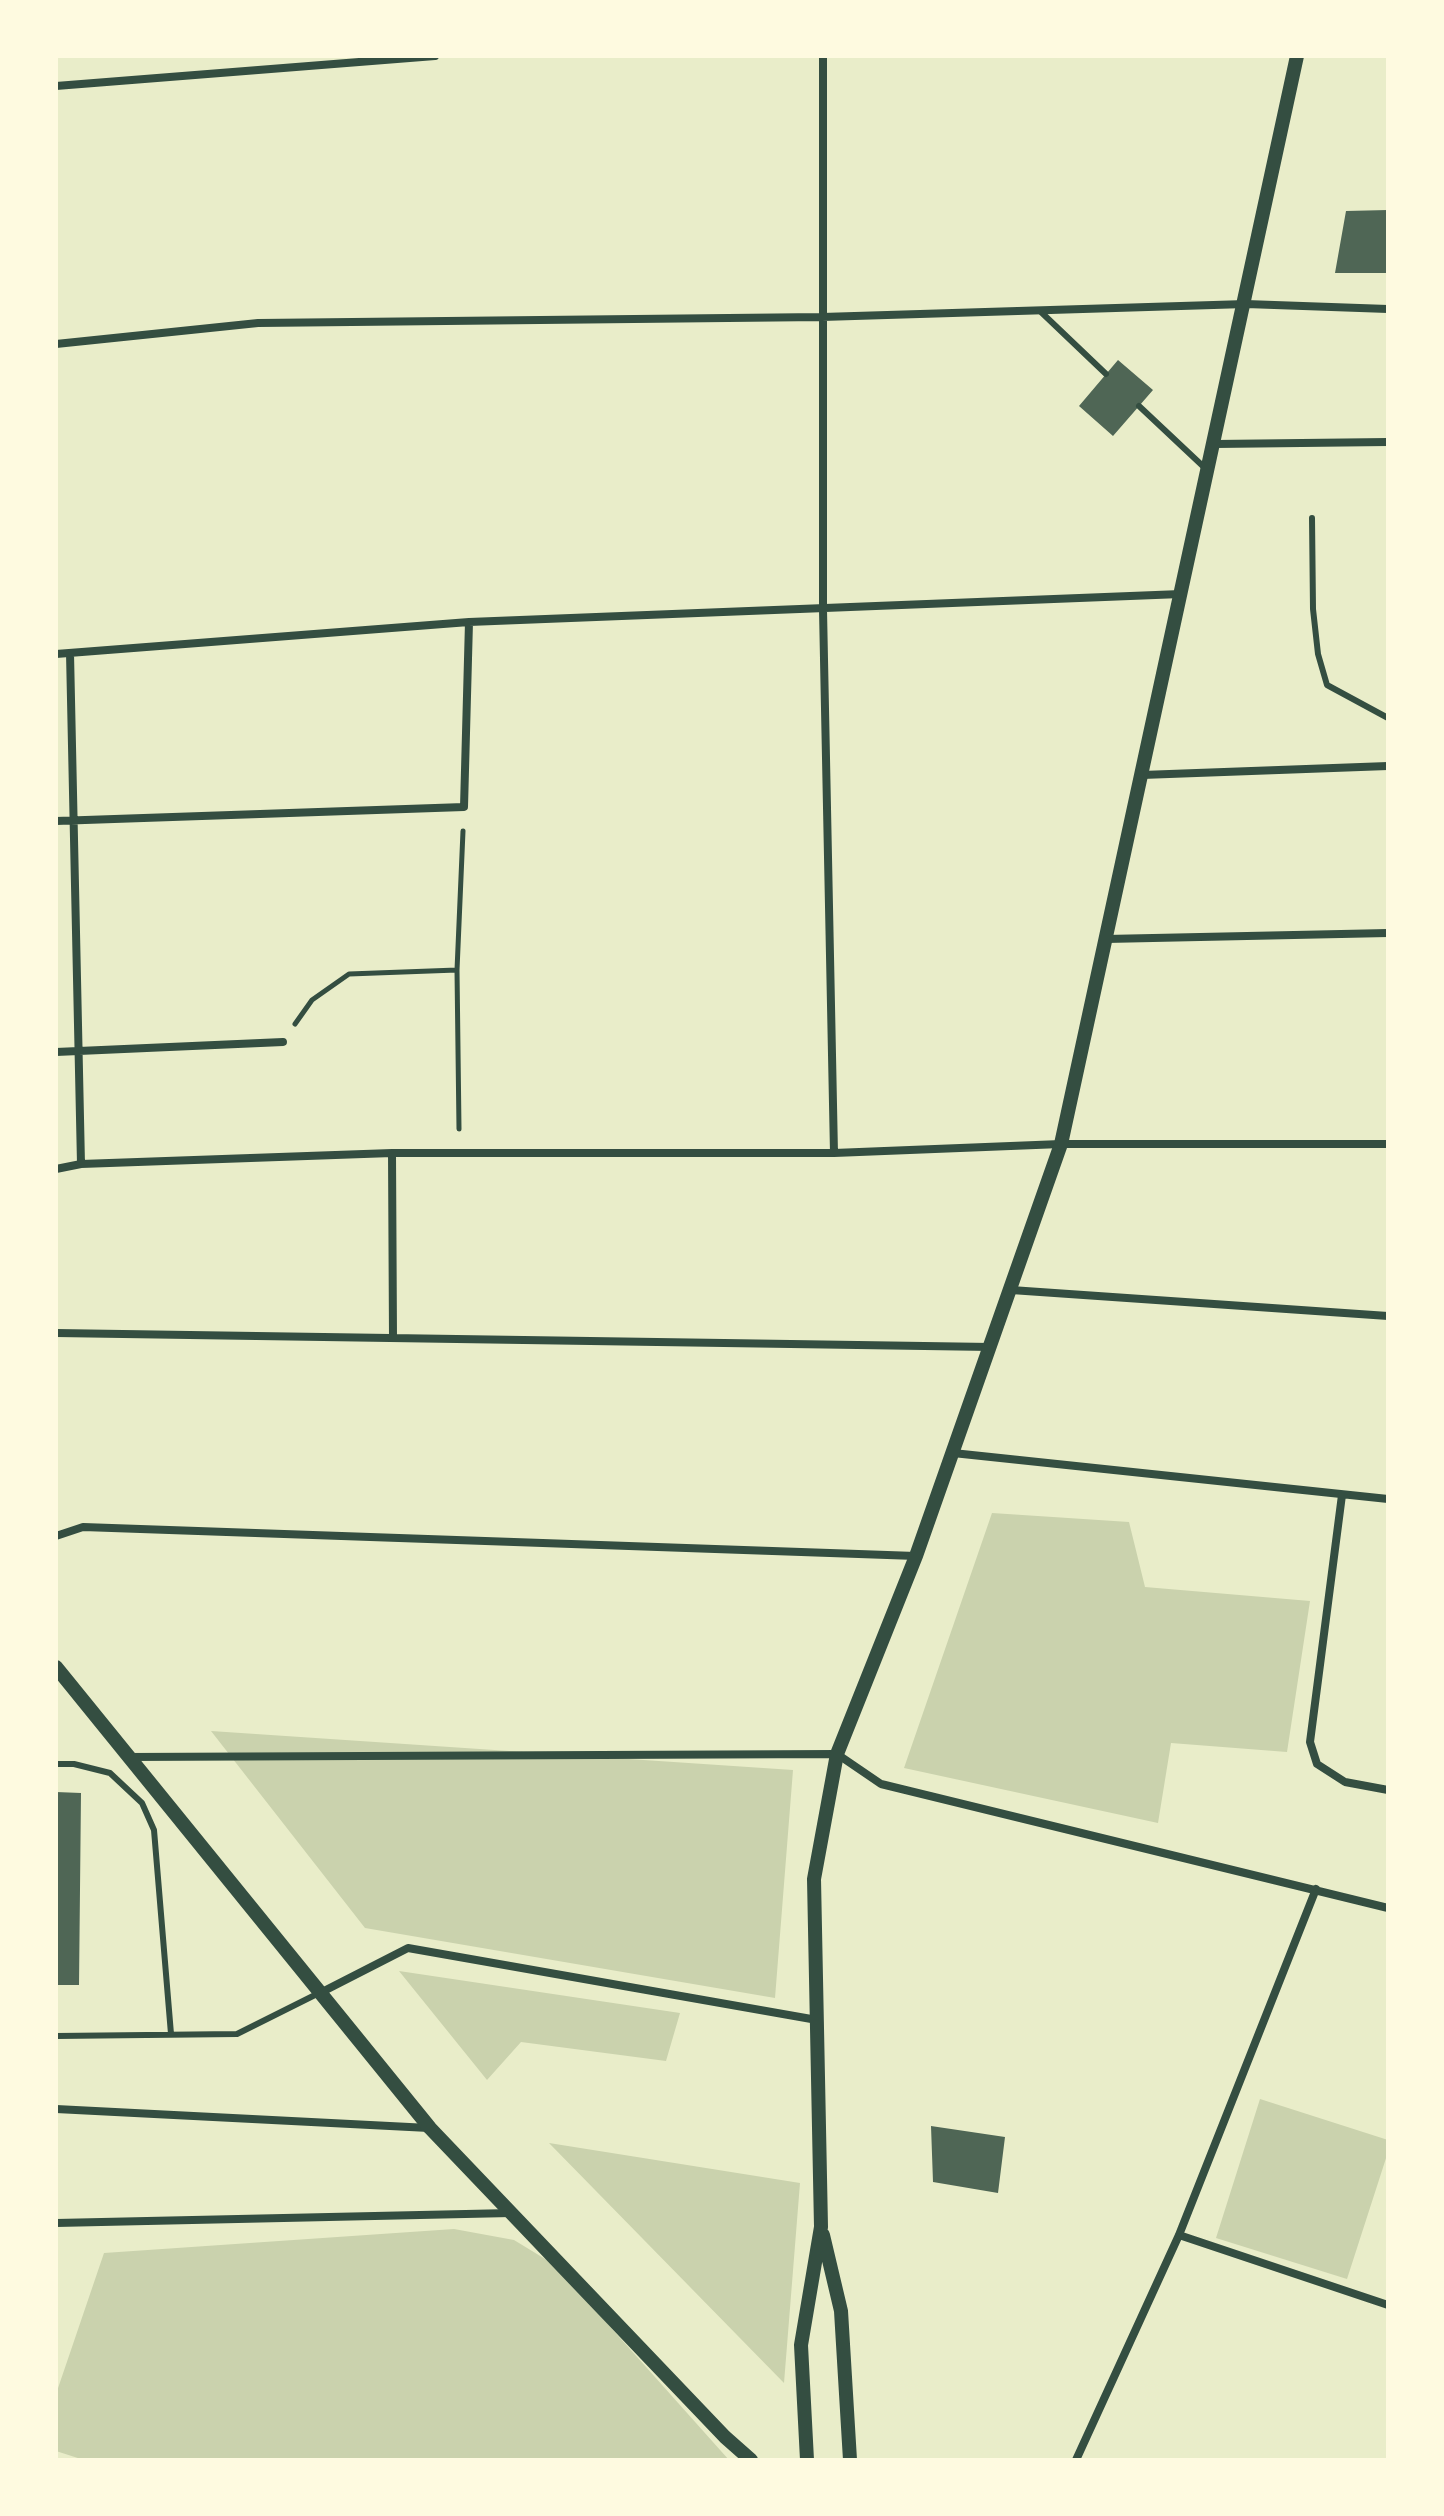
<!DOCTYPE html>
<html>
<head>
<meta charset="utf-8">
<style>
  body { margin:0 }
  #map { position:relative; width:1444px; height:2516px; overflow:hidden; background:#e9edc9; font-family:Arial,sans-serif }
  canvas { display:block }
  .frame { position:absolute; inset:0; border:58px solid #fefae0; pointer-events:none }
</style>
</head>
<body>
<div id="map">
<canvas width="1444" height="2516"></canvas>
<div class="frame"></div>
</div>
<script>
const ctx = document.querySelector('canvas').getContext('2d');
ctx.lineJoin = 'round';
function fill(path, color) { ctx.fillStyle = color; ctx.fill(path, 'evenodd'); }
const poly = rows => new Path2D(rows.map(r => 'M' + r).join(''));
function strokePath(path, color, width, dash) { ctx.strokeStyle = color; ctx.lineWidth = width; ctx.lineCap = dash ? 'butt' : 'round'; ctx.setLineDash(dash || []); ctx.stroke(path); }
fill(poly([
  [992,1513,1129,1522,1145,1587,1310,1601,1287,1752,1171,1743,1158,1823,904,1768],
  [211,1731,793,1770,775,1998,365,1928],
  [399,1971,680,2013,666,2061,521,2042,487,2080],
  [1260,2099,1388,2140,1388,2152,1347,2279,1216,2238],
  [549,2143,800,2183,784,2383],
  [454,2229,514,2240,555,2265,729,2460,84,2460,56,2451,56,2394,104,2253]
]), '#cad2ad');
fill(poly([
  [1388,210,1388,273,1335,273,1346,211],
  [1118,360,1153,390,1113,436,1079,406],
  [56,1792,81,1793,79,1985,56,1985],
  [931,2126,1005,2137,998,2193,933,2182]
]), '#4f6655');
strokePath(poly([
  [295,1024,312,1000,349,974,457,970],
  [459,1129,457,970,463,831]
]), '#344e41', 5);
strokePath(poly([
  [1041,312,1106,374],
  [1139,406,1206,469],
  [1312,518,1313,609,1318,654,1327,685,1388,718],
  [56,1764,74,1764,110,1773,142,1803,154,1830,171,2034],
  [56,2036,237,2034,319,1993]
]), '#344e41', 6);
strokePath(poly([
  [823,56,823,610,834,1153],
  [56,86,435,56],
  [56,344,258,323,822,317,1246,304,1388,309],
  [1215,444,1388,442],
  [70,653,81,1164],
  [56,654,469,622,1181,594],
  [1142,775,1388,766],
  [56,821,464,807,469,622],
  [1106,939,1388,933],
  [56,1052,283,1042],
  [392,1153,393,1338],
  [56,1169,81,1164,392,1153,834,1153,1061,1144,1388,1144],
  [1011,1290,1388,1316],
  [56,1333,991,1347],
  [953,1453,1388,1499],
  [1342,1495,1310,1742,1317,1764,1345,1782,1388,1790],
  [56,1536,83,1527,916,1556],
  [127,1757,837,1754,881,1784,1388,1908],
  [320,1993,408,1948,817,2020],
  [56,2109,429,2128],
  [56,2223,511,2213],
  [1179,2235,1388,2305],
  [1076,2460,1179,2235,1316,1889]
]), '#344e41', 8);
strokePath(poly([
  [56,1667,430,2128,725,2437,751,2460],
  [823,2235,841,2311,850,2460],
  [807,2460,801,2345,821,2227,814,1879,837,1754,916,1556,1061,1144,1297,56]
]), '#344e41', 14);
</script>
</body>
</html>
